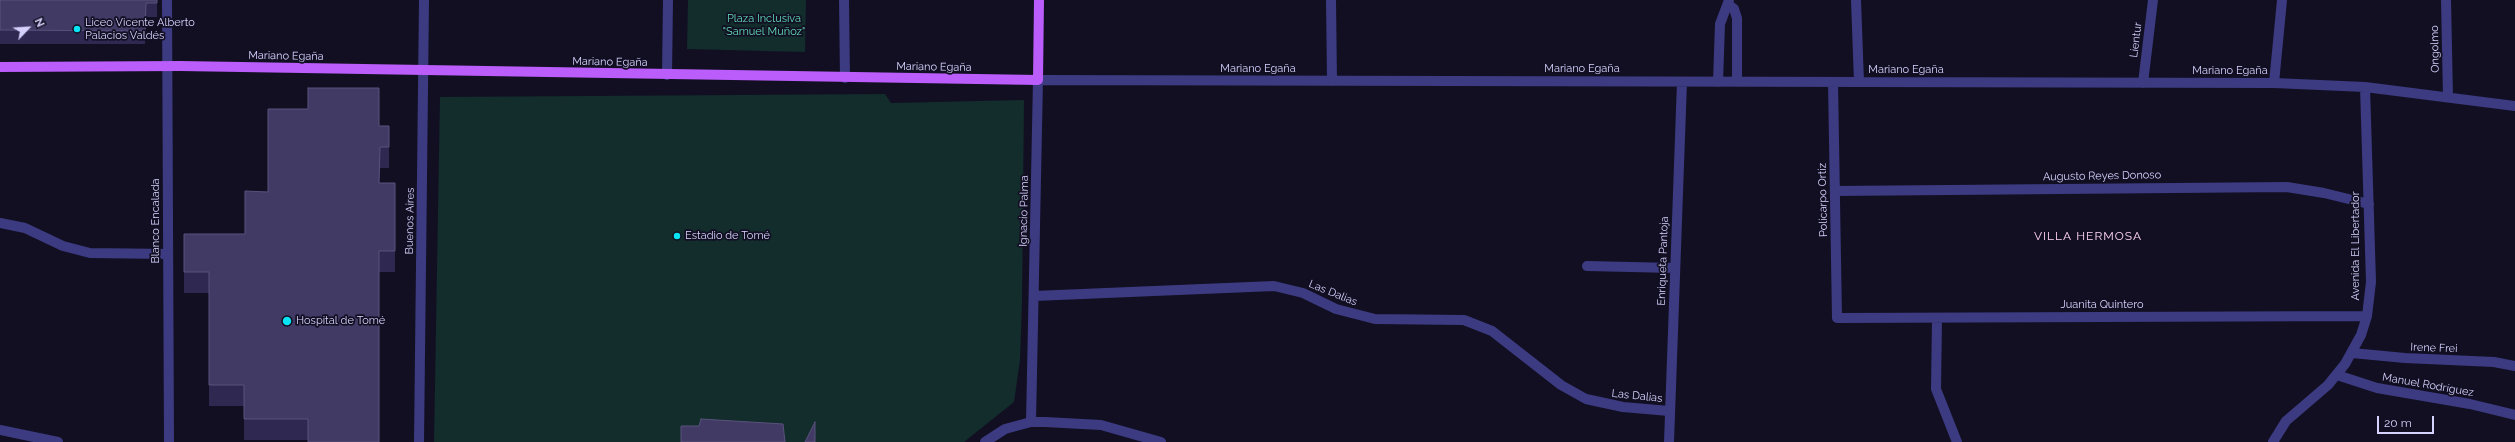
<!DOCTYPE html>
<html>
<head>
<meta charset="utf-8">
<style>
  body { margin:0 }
  #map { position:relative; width:2515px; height:442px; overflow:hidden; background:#120f23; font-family:Raleway,sans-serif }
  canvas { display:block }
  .north { position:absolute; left:8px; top:8px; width:40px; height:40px; -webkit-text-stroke:3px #120f23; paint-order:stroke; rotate:65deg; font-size:11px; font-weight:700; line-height:16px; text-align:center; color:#d6d2fe }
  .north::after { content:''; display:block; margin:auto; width:14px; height:18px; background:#d6d2fe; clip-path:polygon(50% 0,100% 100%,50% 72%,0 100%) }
  .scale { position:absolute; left:2377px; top:416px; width:57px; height:18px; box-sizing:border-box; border:2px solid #d6d2fe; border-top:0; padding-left:5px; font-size:12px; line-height:14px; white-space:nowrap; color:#d6d2fe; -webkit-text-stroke:3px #120f23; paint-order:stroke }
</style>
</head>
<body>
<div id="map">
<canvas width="2515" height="442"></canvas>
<div class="north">N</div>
<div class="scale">20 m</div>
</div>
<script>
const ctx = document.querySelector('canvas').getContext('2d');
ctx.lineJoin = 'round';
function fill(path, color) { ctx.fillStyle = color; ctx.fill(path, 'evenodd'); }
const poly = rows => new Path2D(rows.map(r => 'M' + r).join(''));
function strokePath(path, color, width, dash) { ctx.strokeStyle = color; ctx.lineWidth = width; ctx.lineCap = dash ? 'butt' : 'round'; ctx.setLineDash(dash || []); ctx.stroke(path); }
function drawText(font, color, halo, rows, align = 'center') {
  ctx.font = font + ' Raleway,sans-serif'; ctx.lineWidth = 3.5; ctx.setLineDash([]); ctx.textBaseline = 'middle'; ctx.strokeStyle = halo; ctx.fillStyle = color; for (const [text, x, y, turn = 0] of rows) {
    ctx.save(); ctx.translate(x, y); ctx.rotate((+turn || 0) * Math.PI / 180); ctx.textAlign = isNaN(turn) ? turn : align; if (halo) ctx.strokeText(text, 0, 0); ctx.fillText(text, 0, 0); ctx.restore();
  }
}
fill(poly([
  [688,0,806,0,805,52,687,49],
  [885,94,891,103,1024,100,1022,302,1020,360,1014,402,964,442,434,442,440,97]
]), '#122d2b');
strokePath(poly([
  [167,0,169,442],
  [844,0,845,78],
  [1331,0,1332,81],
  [1856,0,1859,82],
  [2446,0,2448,97],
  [1729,5,1734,9,1737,18,1737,81],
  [667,75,668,0],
  [1718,82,1720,24,1729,0],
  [1833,82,1837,318,2367,316],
  [2143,83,2153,0],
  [2274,83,2282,0],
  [1835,191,2287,187,2324,193,2369,204],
  [0,223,25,228,63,246,90,253,168,254],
  [1587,266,1675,268],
  [1034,296,1274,286,1303,293,1336,309,1375,319,1464,320,1492,331,1561,385,1586,399,1623,407,1669,411],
  [1937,318,1936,389,1957,442],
  [2352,353,2405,358,2494,362,2515,366],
  [2337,375,2377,388,2470,404,2515,415],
  [1031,422,1038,80,2274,83,2365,87,2515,106],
  [0,430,58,442],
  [419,442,424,0],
  [985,442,1005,429,1031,422,1045,422,1101,425,1161,442],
  [1669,442,1682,82],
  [2273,442,2286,421,2328,385,2345,364,2361,335,2367,316,2371,282,2365,87]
]), '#3c3b81', 10);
strokePath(poly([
  [0,67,180,66,1038,80,1039,0]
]), '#ba5dfa', 10);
fill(poly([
  [0,0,157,0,157,17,146,17,145,44,0,44],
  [379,126,389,126,389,168,380,168,379,183,395,183,395,272,379,272,308,440,244,440,244,406,209,406,209,293,184,293,184,234,245,234,268,192]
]), '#2f2851');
fill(poly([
  [380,147,380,168,379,204,379,183]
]), '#1c1637');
const building = poly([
  [0,0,157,0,157,3,146,3,145,31,0,30,0,0],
  [308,88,379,88,379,126,389,126,389,147,380,147,379,183,395,183,395,251,379,251,379,442,308,442,308,419,244,419,244,385,209,385,209,272,184,272,184,234,245,234,245,191,268,192,268,109,308,109,308,88],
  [701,419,783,424,785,442,681,442,681,426,699,426,701,419],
  [815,422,815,442,805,442,815,422]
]);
fill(building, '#413a64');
strokePath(building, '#58527c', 1);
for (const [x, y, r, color] of [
  [77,29,4,"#08e4f4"],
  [677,236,4,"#08e4f4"],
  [287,321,5,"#08e4f4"]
]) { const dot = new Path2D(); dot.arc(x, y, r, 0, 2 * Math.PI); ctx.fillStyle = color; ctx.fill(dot); strokePath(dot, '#120f23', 1.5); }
drawText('11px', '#61dcb9', '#120f23', [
  ["Plaza Inclusiva",764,19],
  ["\"Samuel Muñoz\"",764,32]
]);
drawText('11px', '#d6d2fe', '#120f23', [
  ["Liceo Vicente Alberto",85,23],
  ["Palacios Valdés",85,36],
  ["Estadio de Tomé",685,236],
  ["Hospital de Tomé",296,321]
], 'left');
drawText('11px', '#d6d2fe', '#120f23', [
  ["Lientur",2136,40,-83],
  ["Ongolmo",2435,49,-91],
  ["Mariano Egaña",286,56,1],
  ["Mariano Egaña",610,62,1],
  ["Mariano Egaña",934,67,1],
  ["Mariano Egaña",1258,69],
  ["Mariano Egaña",1582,69],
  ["Mariano Egaña",1906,70],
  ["Mariano Egaña",2230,71],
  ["Augusto Reyes Donoso",2102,176,-1],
  ["Policarpo Ortiz",1823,200,-91],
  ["Ignacio Palma",1024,211,-89],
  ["Blanco Encalada",156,221,-90],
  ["Buenos Aires",410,221,-89],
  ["Avenida El Libertador",2356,246,-90],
  ["Enriqueta Pantoja",1663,261,-88],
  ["Las Dalias",1333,293,22],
  ["Juanita Quintero",2102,305],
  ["Irene Frei",2434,348,2],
  ["Manuel Rodríguez",2428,385,10],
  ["Las Dalias",1637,396,6]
]);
ctx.letterSpacing = '1px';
drawText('12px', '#fed4f0', '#120f23', [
  ["VILLA HERMOSA",2088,236]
]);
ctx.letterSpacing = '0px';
</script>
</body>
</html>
